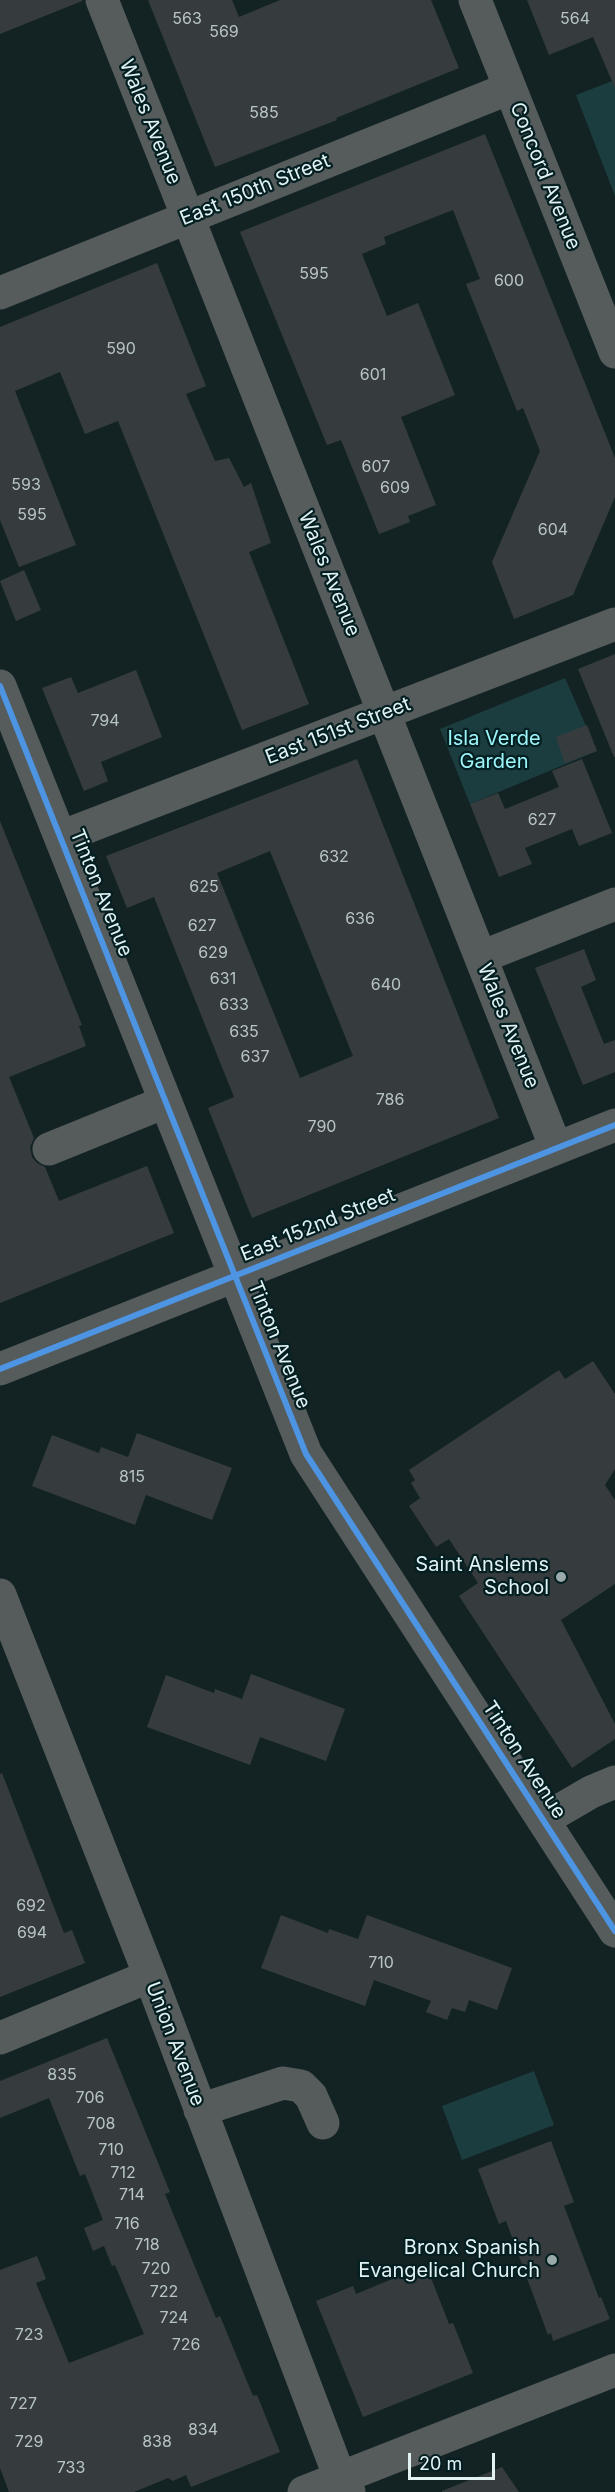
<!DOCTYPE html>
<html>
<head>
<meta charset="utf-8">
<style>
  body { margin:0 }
  #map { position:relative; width:615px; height:2492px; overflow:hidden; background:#132324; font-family:Inter,sans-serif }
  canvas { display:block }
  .scale { position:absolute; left:408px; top:2453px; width:87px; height:27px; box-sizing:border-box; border:3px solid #e2f2f3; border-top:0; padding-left:8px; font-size:18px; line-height:21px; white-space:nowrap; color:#e2f2f3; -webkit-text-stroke:4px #031f21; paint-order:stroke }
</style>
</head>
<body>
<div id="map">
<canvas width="615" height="2492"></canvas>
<div class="scale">20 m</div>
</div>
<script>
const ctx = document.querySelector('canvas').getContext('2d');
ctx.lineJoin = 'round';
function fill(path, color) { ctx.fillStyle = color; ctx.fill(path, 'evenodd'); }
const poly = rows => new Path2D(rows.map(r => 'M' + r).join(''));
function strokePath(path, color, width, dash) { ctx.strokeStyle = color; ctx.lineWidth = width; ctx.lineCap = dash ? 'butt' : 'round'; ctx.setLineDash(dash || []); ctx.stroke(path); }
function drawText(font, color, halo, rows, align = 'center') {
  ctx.font = font + ' Inter,sans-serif'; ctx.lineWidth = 4.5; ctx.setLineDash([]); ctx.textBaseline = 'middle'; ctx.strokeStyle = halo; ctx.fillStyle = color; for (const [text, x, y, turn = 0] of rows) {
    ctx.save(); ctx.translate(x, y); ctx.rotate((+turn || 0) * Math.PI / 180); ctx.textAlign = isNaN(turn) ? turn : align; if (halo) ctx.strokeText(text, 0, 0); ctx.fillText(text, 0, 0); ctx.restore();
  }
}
fill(poly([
  [615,80,615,196,576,95],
  [565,678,597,751,470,804,440,729],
  [534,2071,554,2125,462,2160,442,2106]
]), '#1c3d3f');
fill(poly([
  [0,0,82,0,82,1,0,34],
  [148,0,232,0,239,17,280,0,431,0,459,68,336,118,337,120,215,167],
  [527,0,615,0,615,88,593,37,549,55],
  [485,134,615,458,615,497,573,595,514,619,492,562,540,451,523,408,517,411,466,284,480,279,453,210,384,237,386,244,362,254,387,316,418,303,455,395,401,417,436,505,408,516,410,522,379,534,341,440,327,445,240,232],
  [157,263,206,386,186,394,215,461,229,458,244,487,251,483,271,543,249,552,309,704,242,730,118,421,85,434,60,372,15,391,76,545,19,567,0,520,0,327],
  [24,570,41,610,16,621,0,581],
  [615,654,615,757,614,757,578,669],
  [136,670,162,737,101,762,108,781,84,791,42,688,71,677,78,693],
  [587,725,597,751,565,763,556,737],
  [357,759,499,1118,252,1218,208,1108,234,1097,165,925,154,897,127,908,106,856],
  [270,851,353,1056,300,1078,217,873],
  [582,759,612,833,579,846,572,829,525,848,532,864,499,877,470,804,498,793,505,809,559,787,552,771],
  [0,821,82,1025,79,1026,86,1046,9,1077,34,1138,30,1147,32,1157,37,1163,45,1167,59,1201,147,1166,174,1233,0,1303],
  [584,949,596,980,581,987,604,1044,615,1040,615,1072,583,1085,535,968],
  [593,1361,615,1394,615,1469,605,1485,615,1500,615,1584,561,1620,615,1724,615,1739,572,1768,459,1596,478,1583,449,1539,436,1547,409,1506,420,1498,411,1483,415,1480,409,1470,559,1370,565,1379],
  [137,1433,232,1468,212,1520,146,1495,135,1525,32,1486,52,1435,99,1453,101,1447,128,1457],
  [251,1674,345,1709,326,1761,260,1737,250,1765,147,1727,166,1675,214,1693,215,1689,242,1699],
  [2,1773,64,1933,72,1930,85,1963,0,1997,0,1774],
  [281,1915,328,1933,329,1929,358,1939,367,1915,512,1968,497,2010,469,2000,465,2012,452,2008,447,2020,426,2012,431,2001,374,1980,365,2006,261,1968],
  [107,2038,170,2192,165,2194,216,2318,220,2316,253,2396,257,2395,280,2452,191,2487,186,2475,173,2481,168,2478,134,2492,9,2492,0,2468,0,2270,37,2256,46,2279,36,2283,69,2363,144,2334,115,2265,112,2266,104,2246,93,2251,84,2228,103,2220,85,2174,80,2176,49,2098,0,2118,0,2081],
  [551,2141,574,2202,564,2206,599,2298,601,2297,610,2319,553,2341,551,2333,548,2335,506,2221,499,2224,478,2169],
  [426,2265,449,2324,453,2323,473,2373,363,2417,316,2301,353,2286,356,2294],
  [502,2467,519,2492,442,2492,442,2491]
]), '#363c3e');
strokePath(poly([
  [102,0,556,1148],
  [475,0,615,352],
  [0,293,510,88],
  [0,686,306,1454,615,1931],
  [61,837,615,624],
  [481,957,615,904],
  [49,1149,165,1102],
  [0,1369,615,1125],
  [0,1595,150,1976,340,2478,349,2492],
  [543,1820,591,1792,615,1782],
  [0,2038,150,1976],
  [200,2110,283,2083,301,2086,311,2096,323,2123],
  [304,2492,615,2370]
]), '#565c5c', 33);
strokePath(poly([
  [0,686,306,1454,615,1931],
  [0,1369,615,1125]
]), '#4d94e3', 6);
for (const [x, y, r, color] of [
  [561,1577,6,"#9aaaab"],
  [552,2260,6,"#9aaaab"]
]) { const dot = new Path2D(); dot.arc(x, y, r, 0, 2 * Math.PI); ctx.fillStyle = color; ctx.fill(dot); strokePath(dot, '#031f21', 2); }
drawText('16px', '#b7c4c6', null, [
  ["563",187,19],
  ["564",575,19],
  ["569",224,32],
  ["585",264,113],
  ["595",314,274],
  ["600",509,281],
  ["590",121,349],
  ["601",373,375],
  ["607",376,467],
  ["593",26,485],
  ["609",395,488],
  ["595",32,515],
  ["604",553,530],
  ["794",105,721],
  ["627",542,820],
  ["632",334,857],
  ["625",204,887],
  ["636",360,919],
  ["627",202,926],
  ["629",213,953],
  ["631",223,979],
  ["640",386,985],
  ["633",234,1005],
  ["635",244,1032],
  ["637",255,1057],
  ["786",390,1100],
  ["790",322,1127],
  ["815",132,1477],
  ["692",31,1906],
  ["694",32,1933],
  ["710",381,1963],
  ["835",62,2075],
  ["706",90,2098],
  ["708",101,2124],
  ["710",111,2150],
  ["712",123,2173],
  ["714",132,2195],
  ["716",127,2224],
  ["718",147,2245],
  ["720",156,2269],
  ["722",164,2292],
  ["724",174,2318],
  ["723",29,2335],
  ["726",186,2345],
  ["727",23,2404],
  ["834",203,2430],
  ["729",29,2442],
  ["838",157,2442],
  ["733",71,2468]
]);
drawText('20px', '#e2f2f3', '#031f21', [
  ["Wales Avenue",150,122,68],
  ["Concord Avenue",545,176,68],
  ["East 150th Street",255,190,-22],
  ["Wales Avenue",329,574,68],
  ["East 151st Street",338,731,-21],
  ["Tinton Avenue",101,893,68],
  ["Wales Avenue",508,1026,68],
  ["East 152nd Street",318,1225,-22],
  ["Tinton Avenue",279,1345,68],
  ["Tinton Avenue",524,1760,57],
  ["Union Avenue",175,2044,69]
]);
drawText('20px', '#9df6fc', '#031f21', [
  ["Isla Verde",494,739],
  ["Garden",494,762]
]);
drawText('20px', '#e2f2f3', '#031f21', [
  ["Saint Anslems",549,1565],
  ["School",549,1588],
  ["Bronx Spanish",540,2248],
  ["Evangelical Church",540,2271]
], 'right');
</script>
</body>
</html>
